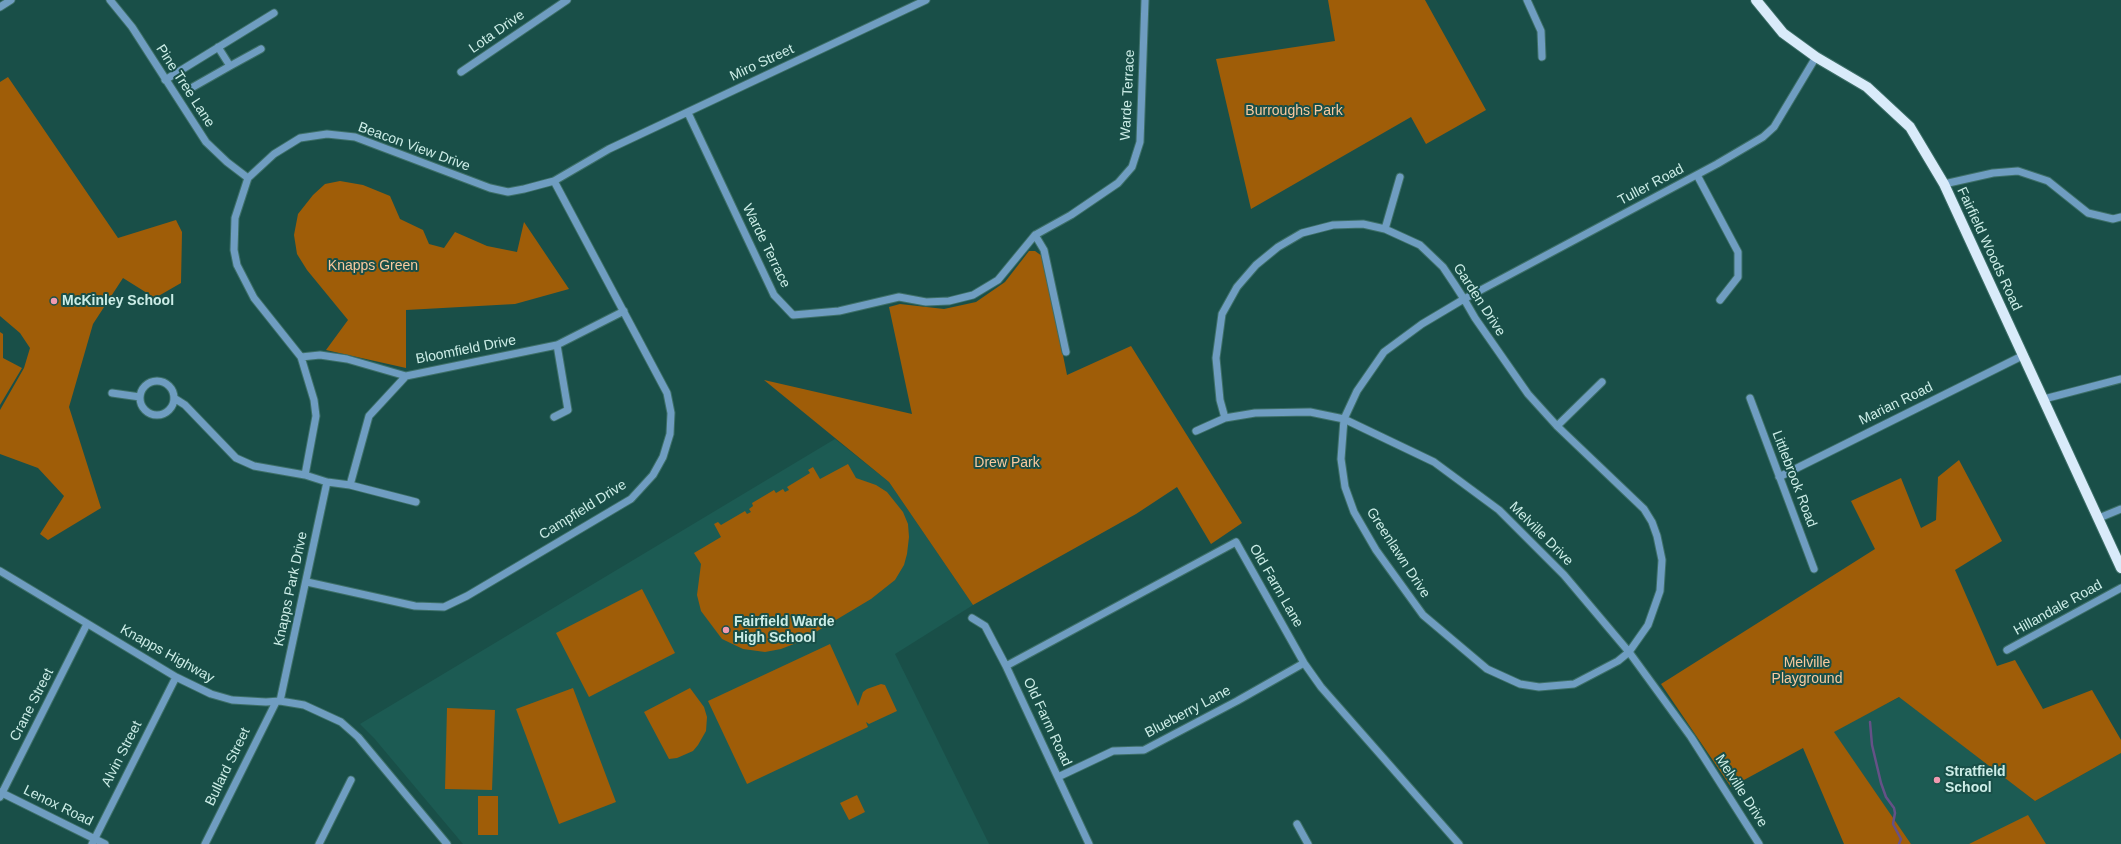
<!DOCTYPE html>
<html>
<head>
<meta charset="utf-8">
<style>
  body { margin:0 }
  canvas { display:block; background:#194f48 }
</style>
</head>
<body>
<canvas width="2121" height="844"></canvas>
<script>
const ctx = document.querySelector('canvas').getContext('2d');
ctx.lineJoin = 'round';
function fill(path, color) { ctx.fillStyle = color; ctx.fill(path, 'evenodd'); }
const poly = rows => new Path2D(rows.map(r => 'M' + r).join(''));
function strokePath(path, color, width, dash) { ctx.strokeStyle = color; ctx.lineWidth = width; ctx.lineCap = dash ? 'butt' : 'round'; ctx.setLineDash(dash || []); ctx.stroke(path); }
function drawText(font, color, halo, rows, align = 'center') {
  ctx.font = font + ' Arial,sans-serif'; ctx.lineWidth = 4; ctx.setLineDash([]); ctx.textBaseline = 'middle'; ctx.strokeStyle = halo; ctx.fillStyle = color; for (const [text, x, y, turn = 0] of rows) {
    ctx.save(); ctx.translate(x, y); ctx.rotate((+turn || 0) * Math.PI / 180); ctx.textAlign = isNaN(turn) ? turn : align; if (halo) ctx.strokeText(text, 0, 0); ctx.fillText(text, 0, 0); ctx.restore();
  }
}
fill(poly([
  [835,439,889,482,973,605,895,654,989,844,463,844,374,738,360,724],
  [1900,697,2035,801,2121,753,2121,844,1911,844,1833,731]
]), '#1c5b53');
fill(poly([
  [1328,0,1425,0,1486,110,1426,144,1411,117,1251,209,1216,59,1335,41],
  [8,77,118,238,176,220,182,232,181,283,155,298,123,278,93,324,69,407,101,508,48,540,40,534,64,496,38,468,0,454,0,410,24,368,30,348,20,333,0,316,0,82],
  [340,181,363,185,390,196,400,219,423,230,429,244,444,248,455,232,487,246,517,252,524,222,569,289,515,304,406,310,406,368,326,350,348,320,307,270,297,254,294,235,298,214,313,195,325,184],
  [1029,251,1035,251,1042,256,1044,261,1067,375,1131,346,1242,523,1211,544,1177,487,1136,514,973,605,889,482,764,380,912,414,889,307,900,304,944,309,976,302,1005,282],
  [0,332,3,334,3,358,22,368,0,405],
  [1959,460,2002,541,1955,570,1997,666,2015,660,2043,709,2092,690,2121,740,2121,753,2035,801,1899,697,1834,732,1911,844,1844,844,1803,748,1731,787,1661,684,1875,549,1851,501,1901,478,1921,528,1936,520,1938,477],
  [848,464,856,478,876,485,887,492,903,512,908,524,909,537,907,554,904,565,895,580,871,599,799,642,781,649,765,652,743,649,722,639,701,611,697,595,701,564,694,553,721,537,714,524,718,522,721,525,745,511,747,514,751,512,749,509,753,506,752,503,774,490,776,493,783,489,785,492,789,490,787,487,810,473,808,470,813,467,820,479],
  [642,589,675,653,589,697,556,633],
  [830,644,858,706,863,692,867,689,881,684,885,685,897,711,869,724,866,722,868,727,747,784,708,701],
  [573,688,616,802,559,824,516,709],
  [690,688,704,707,707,717,706,731,698,745,693,751,677,758,669,759,644,712],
  [447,708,495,710,492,790,445,789],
  [857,795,865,812,849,820,840,803],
  [478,796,498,796,498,835,478,835],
  [2028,815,2046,844,1969,844]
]), '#9f5d08');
strokePath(poly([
  [1870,722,1872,745,1881,783,1886,797,1894,808,1895,813,1893,824,1901,839,1899,844]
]), '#655187', 2.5);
const minor = poly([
  [110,0,132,27,206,142,227,162,248,178],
  [1527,0,1541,31,1542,57],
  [0,7,11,0],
  [230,66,261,49],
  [461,72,567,0],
  [165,80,274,13],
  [193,87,230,66,218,47],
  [688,113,774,295,793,315,839,311,899,297,926,302,949,301,973,295,998,280,1035,235],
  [1697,175,1738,252,1738,277,1720,300],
  [1944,184,1993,173,2018,171,2048,181,2088,213,2113,219,2121,217],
  [1385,229,1400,177],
  [1066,352,1044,250,1035,235,1071,215,1118,183,1132,167,1140,142,1145,0],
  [301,357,320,355,347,359,406,376],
  '140 398a17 17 0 1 1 34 0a17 17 0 1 1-34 0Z',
  [112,393,140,397],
  [174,398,185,405,236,458,254,466,305,475,327,482,350,485,416,502],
  [1750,398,1814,569],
  [2044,399,2121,379],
  [554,417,568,410,557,345],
  [1225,418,1220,400,1216,358,1222,314,1237,287,1256,265,1278,247,1302,233,1333,225,1363,224,1385,229,1420,245,1443,267,1455,285,1464,299,1475,318,1528,394,1557,426,1644,509,1652,522,1657,536,1662,560,1660,591,1648,625,1629,652,1618,661,1574,684,1539,687,1520,684,1487,669,1423,615,1376,550,1354,512,1345,487,1341,459,1344,419,1357,391,1384,352,1422,324,1464,299,1717,164,1763,137,1774,127,1816,57],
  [1557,426,1602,382],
  [1196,431,1225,418,1255,413,1310,412,1344,419,1434,462,1499,510,1564,575,1629,652,1691,737,1759,844],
  [305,475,316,416,314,400,301,357,254,298,237,265,234,250,235,218,248,178,274,154,300,138,327,134,355,137,490,188,508,192,524,189,554,181,609,149,926,0],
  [1779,477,2024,355],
  [350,485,369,416,406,376,557,345,624,311],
  [2099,518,2121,509],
  [0,571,176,677,211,694,232,700,266,702,280,701,304,705,341,722,358,737,447,844],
  [307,582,415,606,444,607,467,596,631,499,653,475,663,457,670,434,671,413,667,393,554,181],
  [972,618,985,626,1006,666,1089,844],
  [2007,650,2121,588],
  [1006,666,1236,542,1304,663,1321,687,1459,844],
  [280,701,327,482],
  [1058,777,1113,751,1144,750,1237,701,1304,663],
  [0,792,105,844],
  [0,797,87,624],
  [1297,824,1308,844],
  [92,844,176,677],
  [205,844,276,702],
  [319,844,351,780]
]);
const major = poly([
  [1756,0,1783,33,1816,57,1867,87,1910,127,1944,184,2121,568]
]);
strokePath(minor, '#3d6f68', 9);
strokePath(major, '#3d6f68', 12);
strokePath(minor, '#6f9dc1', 7);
strokePath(major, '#d9ebfa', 10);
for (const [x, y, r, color] of [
  [54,301,4,"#f19ab0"],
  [726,630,4,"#f19ab0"],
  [1937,780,4,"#f19ab0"]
]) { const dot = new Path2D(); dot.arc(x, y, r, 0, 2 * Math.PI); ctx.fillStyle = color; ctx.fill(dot); strokePath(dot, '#194f48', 1.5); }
drawText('14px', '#ccede7', '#194f48', [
  ["Lota Drive",497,32,-35],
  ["Miro Street",762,63,-25],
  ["Pine Tree Lane",185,86,57],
  ["Warde Terrace",1128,95,-87],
  ["Beacon View Drive",414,147,20],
  ["Tuller Road",1651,185,-28],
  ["Warde Terrace",766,246,64],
  ["Fairfield Woods Road",1989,249,65],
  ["Garden Drive",1479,300,57],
  ["Bloomfield Drive",466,350,-11],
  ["Marian Road",1896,404,-26],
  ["Littlebrook Road",1794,479,69],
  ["Campfield Drive",583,510,-32],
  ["Melville Drive",1541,534,45],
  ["Greenlawn Drive",1398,553,57],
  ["Old Farm Lane",1276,586,60],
  ["Knapps Park Drive",291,589,-78],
  ["Hillandale Road",2058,608,-29],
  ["Knapps Highway",167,654,29],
  ["Crane Street",32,705,-63],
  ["Blueberry Lane",1188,712,-28],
  ["Old Farm Road",1047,722,65],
  ["Alvin Street",122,754,-63],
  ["Bullard Street",228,767,-64],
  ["Melville Drive",1741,791,57],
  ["Lenox Road",58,806,26]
]);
drawText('14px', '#f9c99f', '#194f48', [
  ["Burroughs Park",1294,111],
  ["Knapps Green",373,266],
  ["Drew Park",1007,463],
  ["Melville",1807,663],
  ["Playground",1807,679]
]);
drawText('bold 14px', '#ccede7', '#194f48', [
  ["McKinley School",62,301],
  ["Fairfield Warde",734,622],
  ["High School",734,638],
  ["Stratfield",1945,772],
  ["School",1945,788]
], 'left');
</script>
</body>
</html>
